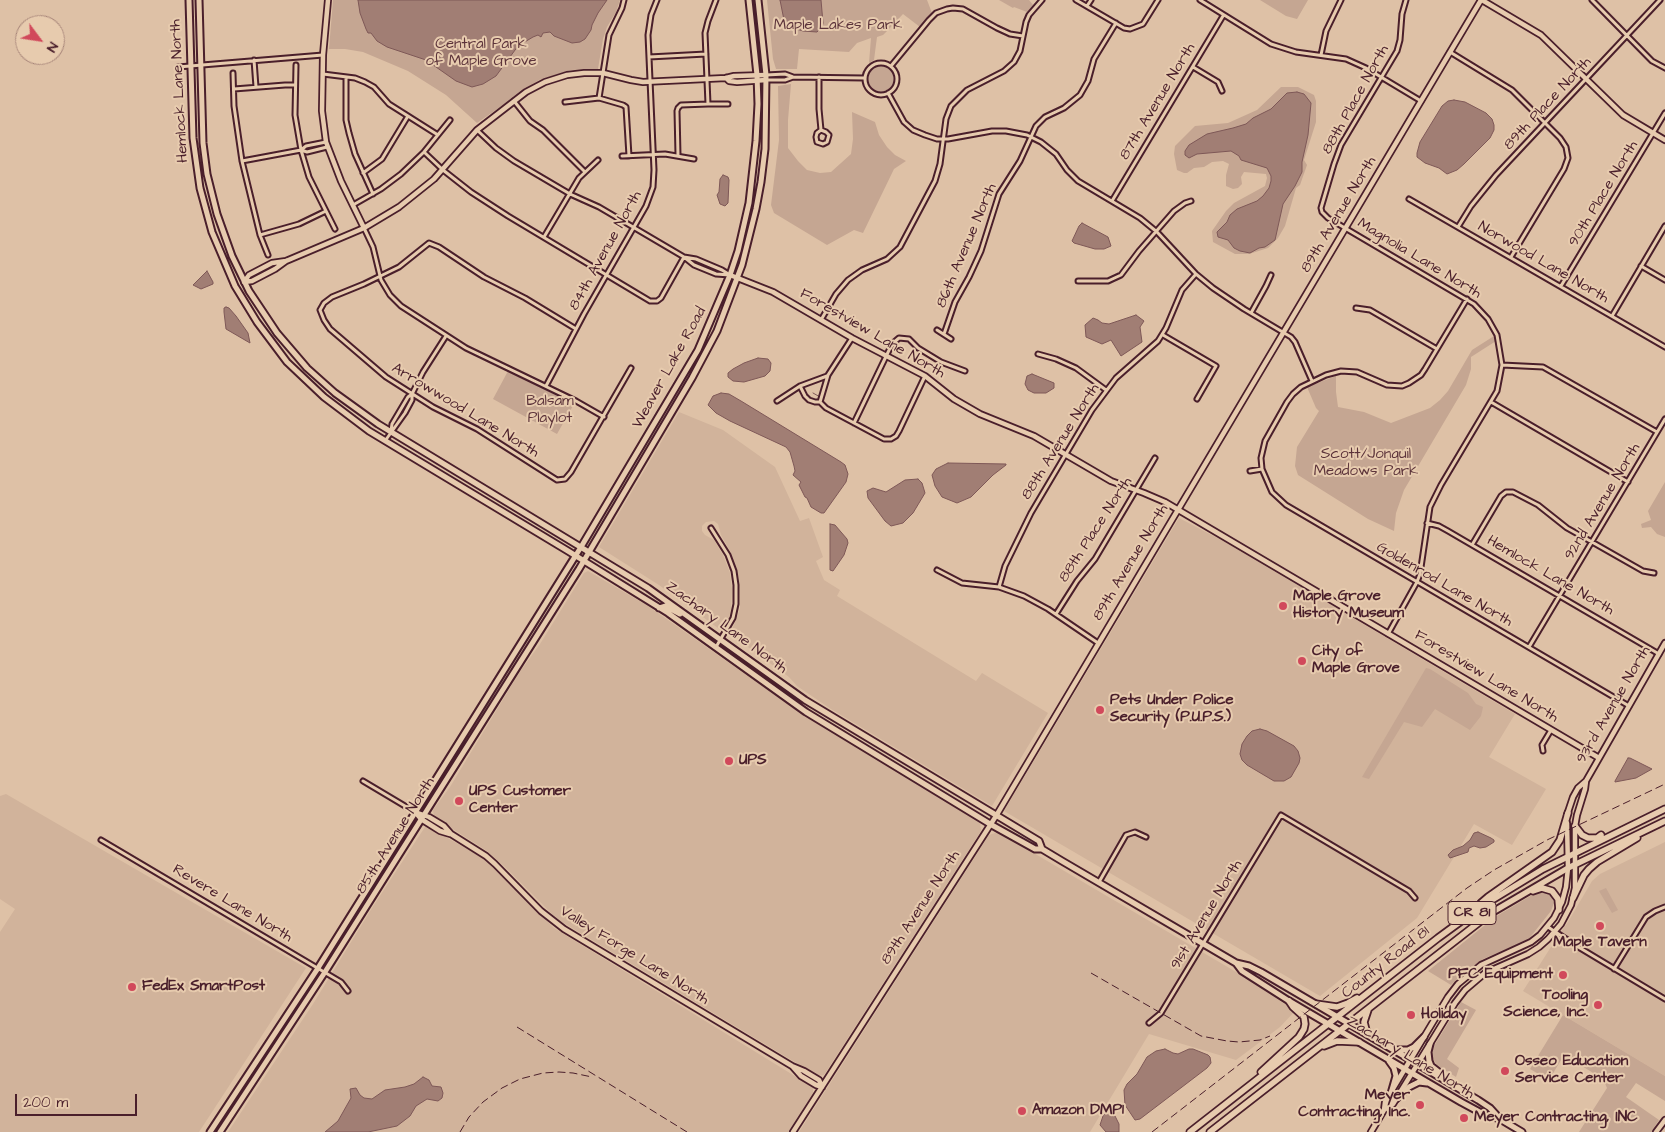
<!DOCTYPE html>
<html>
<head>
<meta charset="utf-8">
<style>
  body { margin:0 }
  #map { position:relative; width:1665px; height:1132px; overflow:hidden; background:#dec1a6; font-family:"Architects Daughter",sans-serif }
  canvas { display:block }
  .north { position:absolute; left:15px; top:15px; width:50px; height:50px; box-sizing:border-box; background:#e7cbae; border:1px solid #a8867a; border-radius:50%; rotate:121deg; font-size:14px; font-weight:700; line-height:20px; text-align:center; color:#4a1f2b }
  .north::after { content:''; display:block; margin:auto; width:18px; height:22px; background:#d1495b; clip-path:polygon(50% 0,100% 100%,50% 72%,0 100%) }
  .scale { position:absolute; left:15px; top:1094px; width:122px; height:22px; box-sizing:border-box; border:2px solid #4a1f2b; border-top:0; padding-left:6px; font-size:15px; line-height:18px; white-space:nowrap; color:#4a1f2b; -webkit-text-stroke:4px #e7cbae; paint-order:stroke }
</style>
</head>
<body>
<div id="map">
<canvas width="1665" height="1132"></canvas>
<div class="north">N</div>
<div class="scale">200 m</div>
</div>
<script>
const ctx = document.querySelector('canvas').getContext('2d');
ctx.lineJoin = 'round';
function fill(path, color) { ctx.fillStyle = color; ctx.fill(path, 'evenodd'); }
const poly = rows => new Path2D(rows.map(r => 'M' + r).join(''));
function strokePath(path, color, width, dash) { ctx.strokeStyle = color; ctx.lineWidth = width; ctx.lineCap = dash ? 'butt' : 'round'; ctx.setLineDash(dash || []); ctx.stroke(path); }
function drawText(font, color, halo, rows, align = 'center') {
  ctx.font = font + ' "Architects Daughter",sans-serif'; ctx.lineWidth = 4; ctx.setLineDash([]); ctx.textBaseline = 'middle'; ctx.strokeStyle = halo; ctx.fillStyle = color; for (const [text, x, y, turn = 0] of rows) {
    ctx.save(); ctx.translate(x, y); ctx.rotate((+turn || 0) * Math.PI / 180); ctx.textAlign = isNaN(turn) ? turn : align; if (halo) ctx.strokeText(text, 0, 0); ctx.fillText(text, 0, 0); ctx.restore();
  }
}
fill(poly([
  [679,412,723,430,775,467,800,521,809,518,823,557,816,561,824,580,840,590,837,596,976,681,982,673,1048,713,992,806,831,709,797,686,789,677,730,634,736,620,740,608,739,579,730,551,721,535,718,524,714,521,706,522,702,526,702,531,705,535,714,540,723,555,730,573,732,589,731,610,727,624,722,631,659,585,599,547],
  [1179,518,1223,541,1515,714,1489,757,1546,789,1512,845,1474,824,1417,918,1320,996,1004,811],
  [588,571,648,606,802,714,980,822,981,831,824,1075,818,1076,562,922,553,915,504,866,487,851,434,817,433,810,450,787,519,673,540,644,584,573],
  [6,794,306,968,199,1132,0,1132,0,932,15,909,0,899,0,796],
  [425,827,430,828,483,858,554,928,811,1086,813,1088,813,1093,788,1132,228,1132,313,1004,372,908],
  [998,832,1248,979,1295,1011,1280,1027,1236,1060,1149,1034,1090,1132,799,1132,989,835],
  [1665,842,1665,1076,1523,991,1556,939,1568,922,1592,881,1600,874]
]), '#d1b39b');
fill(poly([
  [333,0,620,0,616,12,607,27,603,39,598,69,571,70,539,80,477,123,446,95,408,71,363,52,345,49,329,49],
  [767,0,927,0,932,13,920,27,903,14,889,29,883,35,877,37,874,60,869,63,871,38,857,43,849,52,799,49,797,69,776,69,773,59],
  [999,0,1029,0,1033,5,1027,12,1014,7,1013,8],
  [1260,0,1308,0,1297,19,1286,16],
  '867 79a14 14 0 1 1 28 0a14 14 0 1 1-28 0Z',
  [791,84,788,120,788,148,798,161,807,170,820,173,831,172,851,154,853,139,852,112,875,122,879,135,887,147,895,155,906,161,894,169,863,233,854,230,827,245,774,213,771,205,779,140,778,86],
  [1281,87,1298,87,1314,95,1316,101,1316,122,1304,160,1307,165,1300,185,1296,188,1285,226,1278,238,1268,248,1249,254,1235,254,1213,242,1212,231,1226,211,1234,203,1265,186,1267,178,1266,174,1244,172,1241,177,1242,184,1238,188,1233,189,1226,186,1226,175,1229,164,1223,161,1212,162,1204,167,1194,168,1187,173,1184,173,1177,170,1174,154,1175,146,1195,126,1228,123,1257,110],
  [1494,336,1496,341,1471,357,1471,369,1466,385,1404,490,1396,513,1394,531,1368,519,1298,475,1295,466,1297,447,1319,411,1316,408,1307,387,1336,376,1336,392,1338,407,1364,412,1391,423,1430,408,1440,400,1448,391,1472,350],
  [508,371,574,404,557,434,493,399],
  [1665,482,1665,537,1657,534,1651,527,1642,528,1641,524,1651,520,1648,511],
  [1426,668,1430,669,1468,693,1476,704,1483,707,1481,716,1470,730,1435,709,1422,727,1404,722,1369,779,1362,777],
  [1606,888,1618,910,1612,913,1599,891],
  [1537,892,1550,894,1554,903,1551,911,1528,940,1483,959,1462,974,1451,985,1428,971,1495,917],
  [1461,1002,1476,1010,1447,1059,1459,1068,1456,1077,1437,1065,1433,1059,1432,1054,1434,1046],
  [1563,1015,1665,1076,1665,1101,1636,1083,1626,1097,1659,1120,1651,1132,1579,1132,1607,1088,1603,1079,1564,1055,1549,1080,1530,1069]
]), '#c5a692');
const water = poly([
  [358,0,607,0,598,13,592,25,591,30,585,39,580,42,572,43,554,36,550,32,543,33,541,37,538,35,533,37,518,46,496,76,483,84,472,87,456,81,426,60,387,47,377,41,371,33,368,33,366,29,360,13,358,0],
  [780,0,821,0,823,23,822,27,817,32,803,31,790,27,784,20,780,0],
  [1297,92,1304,94,1311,103,1308,135,1302,162,1302,172,1295,186,1283,204,1275,240,1265,247,1259,248,1250,253,1240,251,1234,248,1228,240,1218,237,1217,232,1227,222,1230,215,1237,209,1257,201,1263,196,1269,188,1271,181,1271,176,1267,168,1241,160,1239,156,1231,151,1197,154,1189,158,1185,155,1185,151,1189,145,1207,134,1233,128,1246,124,1253,118,1271,109,1287,93,1297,92],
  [1454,100,1465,102,1486,113,1492,119,1494,125,1494,130,1490,138,1464,164,1457,170,1447,174,1439,168,1425,163,1417,157,1417,153,1420,142,1442,106,1448,101,1454,100],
  [723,175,728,177,729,180,728,203,725,206,720,204,717,195,719,192,720,179,723,175],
  [1082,223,1108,237,1111,246,1104,249,1095,249,1074,243,1072,241,1079,226,1082,223],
  [207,271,213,282,213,284,201,289,193,285,207,271],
  [226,307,229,308,236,316,248,333,250,343,226,329,224,312,224,308,226,307],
  [1136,315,1144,321,1140,327,1142,342,1121,356,1111,340,1102,344,1086,337,1085,325,1093,318,1098,320,1102,323,1109,324,1136,315],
  [758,358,768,359,771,363,770,371,765,376,744,382,733,381,728,377,728,373,733,369,744,363,758,358],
  [1032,374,1054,383,1054,388,1046,393,1034,393,1028,390,1025,384,1027,376,1032,374],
  [721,393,729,394,741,401,841,462,845,465,848,474,846,482,824,513,821,513,811,507,807,498,805,497,799,485,801,482,793,475,795,471,794,466,790,452,786,447,730,421,716,413,708,405,713,396,721,393],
  [948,463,1006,464,1006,465,993,475,971,497,957,503,942,497,935,486,932,475,936,469,948,463],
  [918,479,922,483,925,493,913,513,903,523,891,526,885,521,868,498,867,491,873,488,886,492,905,480,918,479],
  [830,524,835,525,847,539,848,543,844,555,833,571,830,570,830,524],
  [1260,729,1267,731,1294,746,1298,751,1300,758,1299,763,1291,777,1284,781,1274,781,1247,765,1242,760,1240,754,1242,744,1247,736,1252,731,1260,729],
  [1628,758,1630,758,1652,769,1636,778,1615,782,1615,781,1628,758],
  [1478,832,1491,838,1494,840,1494,842,1486,847,1480,848,1474,846,1469,848,1468,852,1450,858,1448,855,1453,850,1463,846,1470,840,1474,833,1478,832],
  [1165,1049,1173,1053,1178,1054,1189,1049,1193,1049,1208,1055,1210,1057,1211,1063,1207,1068,1140,1119,1135,1120,1125,1105,1124,1090,1127,1084,1137,1074,1147,1057,1156,1051,1165,1049],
  [423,1077,429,1080,432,1086,441,1087,443,1093,442,1098,438,1101,427,1099,416,1106,410,1116,397,1126,368,1132,325,1132,338,1121,347,1105,351,1098,350,1089,356,1088,360,1095,364,1098,372,1099,385,1090,405,1087,414,1084,423,1077],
  [1109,1108,1112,1110,1119,1124,1119,1132,1106,1132,1100,1125,1103,1116,1109,1108]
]);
fill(water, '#a17e74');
strokePath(water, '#7e5857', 1);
strokePath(poly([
  [813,393,820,397]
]), '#7e5857', 1);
const minor = poly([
  [1076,0,1124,28,1130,29,1143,24,1158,0],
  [1200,0,1271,44,1296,52,1346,59,1366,68,1421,101],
  [1592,0,1652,61,1665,68],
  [1087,6,1091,0],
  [1450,52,1512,90,1560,138,1566,147,1568,158,1564,169,1511,257],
  [1321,55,1326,31,1341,0],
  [649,57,706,54],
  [254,60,256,87],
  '865 79a16 16 0 1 1 32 0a16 16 0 1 1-32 0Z',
  [296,65,295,115,301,150,309,177,335,229],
  [891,66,929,20,936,13,947,9,953,8,963,9,997,28,1010,34,1023,36],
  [178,67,323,55],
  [1193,67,1218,82,1222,91],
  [233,73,234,106,242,161,260,235,268,255],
  [323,74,355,78,365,82,374,87,389,104,438,135],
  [766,75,785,74,793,77,864,78],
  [346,77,346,120,349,133,355,154,373,194],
  [819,77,819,109,821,130,817,133,816,137,817,142,823,144,827,142,829,135,826,132,821,130],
  [766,80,785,80,793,77],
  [234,89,285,85,295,85],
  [888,93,904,122,913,130,925,135,937,139,948,139,992,131,1006,131,1027,135,1041,142,1056,154,1067,170,1078,181,1140,218,1157,232,1196,274,1213,288,1244,309,1291,337,1295,342,1312,381],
  [599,98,609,35,622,8,624,0],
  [514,101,530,121,543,130,585,172],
  [565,102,599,98,623,105,626,107,629,156],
  [708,104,705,33,708,21,716,0],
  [326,142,306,146,301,150,307,152,327,147],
  [424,152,443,170,471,192,508,216,650,301,657,301,661,298,684,257,599,207,570,194,514,161,496,148,477,130],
  [678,155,677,111,678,108,681,105,708,104,728,104],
  [622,156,665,154,694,159],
  [242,161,301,150],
  [363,173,382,159,408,116],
  [1409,199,1665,347],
  [1112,201,1223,16],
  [353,205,381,189,401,174,424,152,450,120],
  [1458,227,1471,206,1496,175,1660,0],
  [364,228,373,247,381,280,390,295,401,306,466,348,576,401,604,417],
  [260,235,299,224,326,211],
  [544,237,579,178,598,160],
  [684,257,696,259,722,270,730,275,716,274,694,265,684,257],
  [1641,266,1665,280],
  [1078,281,1108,281,1121,275,1139,251,1174,211,1185,203,1191,201],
  [1561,286,1665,113],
  [1356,308,1370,310,1437,349],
  [1251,313,1266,286,1271,275],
  [1612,316,1665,226],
  [821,320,836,294,848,280,862,270,887,259,900,247,935,181,940,164,946,119,951,106,967,90,1004,71,1014,62,1020,51,1026,22,1029,15,1042,0],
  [576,329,525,298,484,277,439,247,429,243,399,267,364,284,332,297,324,303,320,310,324,320,330,329,386,377,433,407,477,429,557,480,565,479,571,472,631,368],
  [937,330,951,339],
  [944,334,955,302,969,277,981,251,999,194,1020,161,1036,126,1045,117,1064,108,1080,95,1088,81,1094,59,1116,23],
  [1163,335,1216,366,1197,399],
  [1038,354,1056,359,1076,368,1106,390],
  [1502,365,1543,367,1657,432],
  [546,386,584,314,646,206,653,187,654,170,648,35,651,15,657,0],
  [800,386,805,396,809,400,815,402,820,402,826,408,884,439,891,439,896,436,899,431,925,376],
  [412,394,423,372,446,336],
  [777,401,800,386,827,376],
  [820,402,828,375,852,338],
  [1491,402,1628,482],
  [854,423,892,344,899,338,909,339,918,348,941,362,965,371],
  [385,441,405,413,412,400,412,394,408,397,392,424,391,431],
  [1262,469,1272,492,1286,505,1629,706],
  [1250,471,1262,469,1261,458,1265,441,1287,402,1293,394,1301,387,1326,375,1341,371,1357,372,1387,385,1402,386,1409,383,1421,375,1425,369,1467,299],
  [1427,523,1439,526,1448,531,1659,654],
  [711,528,728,555,734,571,736,585,736,604,733,618,716,647],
  [1472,545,1501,496,1506,492,1513,492,1538,505,1567,528,1592,542,1643,571,1654,573],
  [937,570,962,583,999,587,1024,596,1048,609,1098,643],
  [999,587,1005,566,1031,513,1092,410,1116,378,1158,341,1166,328,1182,290,1196,274],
  [1056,614,1077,581,1095,559,1155,458],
  [1388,634,1417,582,1420,574,1430,507,1441,485,1497,391,1502,365,1497,335,1488,319,1474,304,1328,218,1322,212,1321,208,1334,164,1341,145,1397,51,1400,40,1402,14,1406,0],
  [1529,647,1665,419],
  [1543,751,1542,745,1551,730],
  [363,781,415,812],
  [101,840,341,982,348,991],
  [1099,882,1126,835,1135,832,1146,837],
  [1548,927,1575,945,1665,999],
  [1614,969,1646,917,1655,911,1665,907],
  [1149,1023,1161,1013,1281,815,1409,891,1415,898]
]);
const tertiary = poly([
  [328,0,323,55,322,111,326,142,341,181,364,228],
  [1482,0,1541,35,1623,115,1665,140],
  [726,78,729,81,737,82,766,80],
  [286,261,364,228,399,207,434,179,477,130,526,92,545,82,567,75,584,73,603,73,631,80,643,82,726,78,734,76,766,75],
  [286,261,275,269,252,281,244,282,249,275,272,263,286,261],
  [730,275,773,292,852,338,925,376,954,399,980,414,1034,436,1111,481,1144,493,1165,502,1599,758],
  [415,812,429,817,444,826,451,834,486,856,495,864,541,911,564,929,792,1066,804,1071,819,1080,822,1087],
  [415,812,421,819,429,824,440,831,450,834],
  [1567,815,1573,797,1578,788,1586,781,1665,643],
  [793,1067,801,1076,816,1085,822,1087],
  [1384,1110,1385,1102,1448,997,1458,984,1481,965,1531,942,1540,935,1554,918,1562,902,1566,887,1568,868,1567,823],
  [793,1132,996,816,1481,0],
  [1371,1132,1384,1110,1393,1104,1455,1003,1465,990,1485,973,1528,954,1539,947,1548,939,1561,924,1571,905,1575,888,1575,826,1577,815,1585,789,1586,781],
  [1656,1132,1665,1120]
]);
const secondary = poly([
  [189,0,193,138,200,188,212,232,235,286,257,322,287,362,324,397,369,431,568,551,668,613,806,712,990,824,1035,849,1042,849,1062,861,1236,963,1249,966,1261,972,1421,1066,1478,1100,1490,1108,1500,1119,1522,1132],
  [199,0,203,143,207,174,217,214,232,256,249,291,277,333,307,368,335,393,378,424,648,588,805,700,1039,841,1042,849],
  [659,608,665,606,680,614],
  [1236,963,1242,971,1289,1001,1461,1102,1485,1115,1500,1119],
  [1430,1044,1428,1052,1429,1061,1431,1066,1440,1073],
  [1398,1050,1408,1050,1414,1047,1424,1037],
  [1389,1061,1394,1068,1396,1076,1392,1090],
  [1396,1099,1409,1087,1419,1082,1427,1083],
  [210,1132,318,968,581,547,698,350,730,275,738,251,749,203,756,141,758,104,757,75,749,0],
  [220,1132,325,972,579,569,692,378,717,331,742,265,756,209,761,182,765,149,766,75,758,0]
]);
const trunk = poly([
  [1575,826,1582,835,1588,838,1597,838,1601,835],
  [1533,891,1542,888,1552,891,1558,899,1559,910],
  [1573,898,1584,875,1589,869,1597,862,1637,838],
  [1481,903,1488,897,1552,852,1560,840,1568,813],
  [1316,1004,1337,1007,1348,1003,1357,998],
  [1368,1010,1364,1022,1366,1030,1372,1037],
  [1324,1046,1337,1041,1359,1042],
  [1261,1072,1299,1037,1304,1029,1305,1024,1304,1017,1293,1007,1289,1001],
  [1190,1132,1438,938,1479,908,1543,869,1665,809],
  [1210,1132,1491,913,1568,868,1665,821]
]);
strokePath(minor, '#4a1f2b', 7);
strokePath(tertiary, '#4a1f2b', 8);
strokePath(secondary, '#4a1f2b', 9);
strokePath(trunk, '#4a1f2b', 9);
strokePath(minor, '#e7cbae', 3);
strokePath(tertiary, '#e7cbae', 4.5);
strokePath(secondary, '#e7cbae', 5);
strokePath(trunk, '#e7cbae', 5.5);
strokePath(poly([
  [1091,973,1201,1036,1227,1041,1239,1042,1260,1040,1270,1036],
  [517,1027,687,1132],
  [460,1132,469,1117,483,1102,502,1088,520,1079,543,1073,559,1072,573,1073,592,1077],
  [1152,1132,1467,888,1494,870,1547,840,1665,784]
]), '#4a1f2b', 1, [8, 4]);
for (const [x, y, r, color] of [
  [1283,606,5,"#d1495b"],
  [1302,661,5,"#d1495b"],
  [1100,710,5,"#d1495b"],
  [729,761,5,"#d1495b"],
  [459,801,5,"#d1495b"],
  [1600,926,5,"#d1495b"],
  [1563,975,5,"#d1495b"],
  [132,987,5,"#d1495b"],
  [1598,1005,5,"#d1495b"],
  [1411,1015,5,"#d1495b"],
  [1505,1071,5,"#d1495b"],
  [1420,1105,5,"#d1495b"],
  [1022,1111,5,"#d1495b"],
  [1464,1118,5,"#d1495b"]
]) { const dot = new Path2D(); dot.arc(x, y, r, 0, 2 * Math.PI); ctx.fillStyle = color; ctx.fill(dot); strokePath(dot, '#e7cbae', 2); }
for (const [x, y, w] of [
  [1472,913,48]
]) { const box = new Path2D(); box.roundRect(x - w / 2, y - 11.5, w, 23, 4); ctx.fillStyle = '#e7cbae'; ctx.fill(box); strokePath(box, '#4a1f2b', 1); }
drawText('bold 14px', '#4a1f2b', null, [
  ["CR 81",1472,913]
]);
drawText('15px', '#5c333a', '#e7cbae', [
  ["Maple Lakes Park",838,26],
  ["Central Park",481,45],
  ["of Maple Grove",481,62],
  ["Balsam",550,402],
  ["Playlot",550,419],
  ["Scott/Jonquil",1366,455],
  ["Meadows Park",1366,472]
]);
drawText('15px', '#4a1f2b', '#e7cbae', [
  ["Hemlock Lane North",180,91,-93],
  ["88th Place North",1356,100,-61],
  ["87th Avenue North",1158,102,-59],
  ["89th Place North",1548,104,-47],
  ["90th Place North",1604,194,-59],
  ["89th Avenue North",1339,215,-59],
  ["86th Avenue North",967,246,-67],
  ["84th Avenue North",606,251,-61],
  ["Magnolia Lane North",1419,259,31],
  ["Norwood Lane North",1543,263,30],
  ["Forestview Lane North",872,334,30],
  ["Weaver Lake Road",670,368,-61],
  ["Arrowwood Lane North",465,411,31],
  ["88th Avenue North",1061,442,-58],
  ["92nd Avenue North",1603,502,-59],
  ["88th Place North",1096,530,-57],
  ["89th Avenue North",1131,563,-59],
  ["Hemlock Lane North",1550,576,30],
  ["Goldenrod Lane North",1444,585,30],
  ["Zachary Lane North",726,628,36],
  ["Forestview Lane North",1486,677,31],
  ["93rd Avenue North",1614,705,-60],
  ["85th Avenue North",396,836,-58],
  ["Revere Lane North",232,904,31],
  ["89th Avenue North",921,908,-57],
  ["91st Avenue North",1207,915,-59],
  ["Valley Forge Lane North",634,956,32],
  ["County Road 81",1386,963,-38],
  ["Zachary Lane North",1410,1058,31]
]);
drawText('bold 15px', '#4a1f2b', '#e7cbae', [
  ["Maple Grove",1293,597],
  ["History Museum",1293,614],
  ["City of",1312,652],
  ["Maple Grove",1312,669],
  ["Pets Under Police",1110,701],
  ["Security (P.U.P.S.)",1110,718],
  ["UPS",739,761],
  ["UPS Customer",469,792],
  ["Center",469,809],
  ["Maple Tavern",1600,943,"center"],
  ["PFC Equipment",1553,975,"right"],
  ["FedEx SmartPost",142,987],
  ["Tooling",1588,996,"right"],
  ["Science, Inc.",1588,1013,"right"],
  ["Holiday",1421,1015],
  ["Osseo Education",1515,1062],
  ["Service Center",1515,1079],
  ["Meyer",1410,1096,"right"],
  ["Contracting, Inc.",1410,1113,"right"],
  ["Amazon DMP1",1032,1111],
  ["Meyer Contracting, INC",1474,1118]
], 'left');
</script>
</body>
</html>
